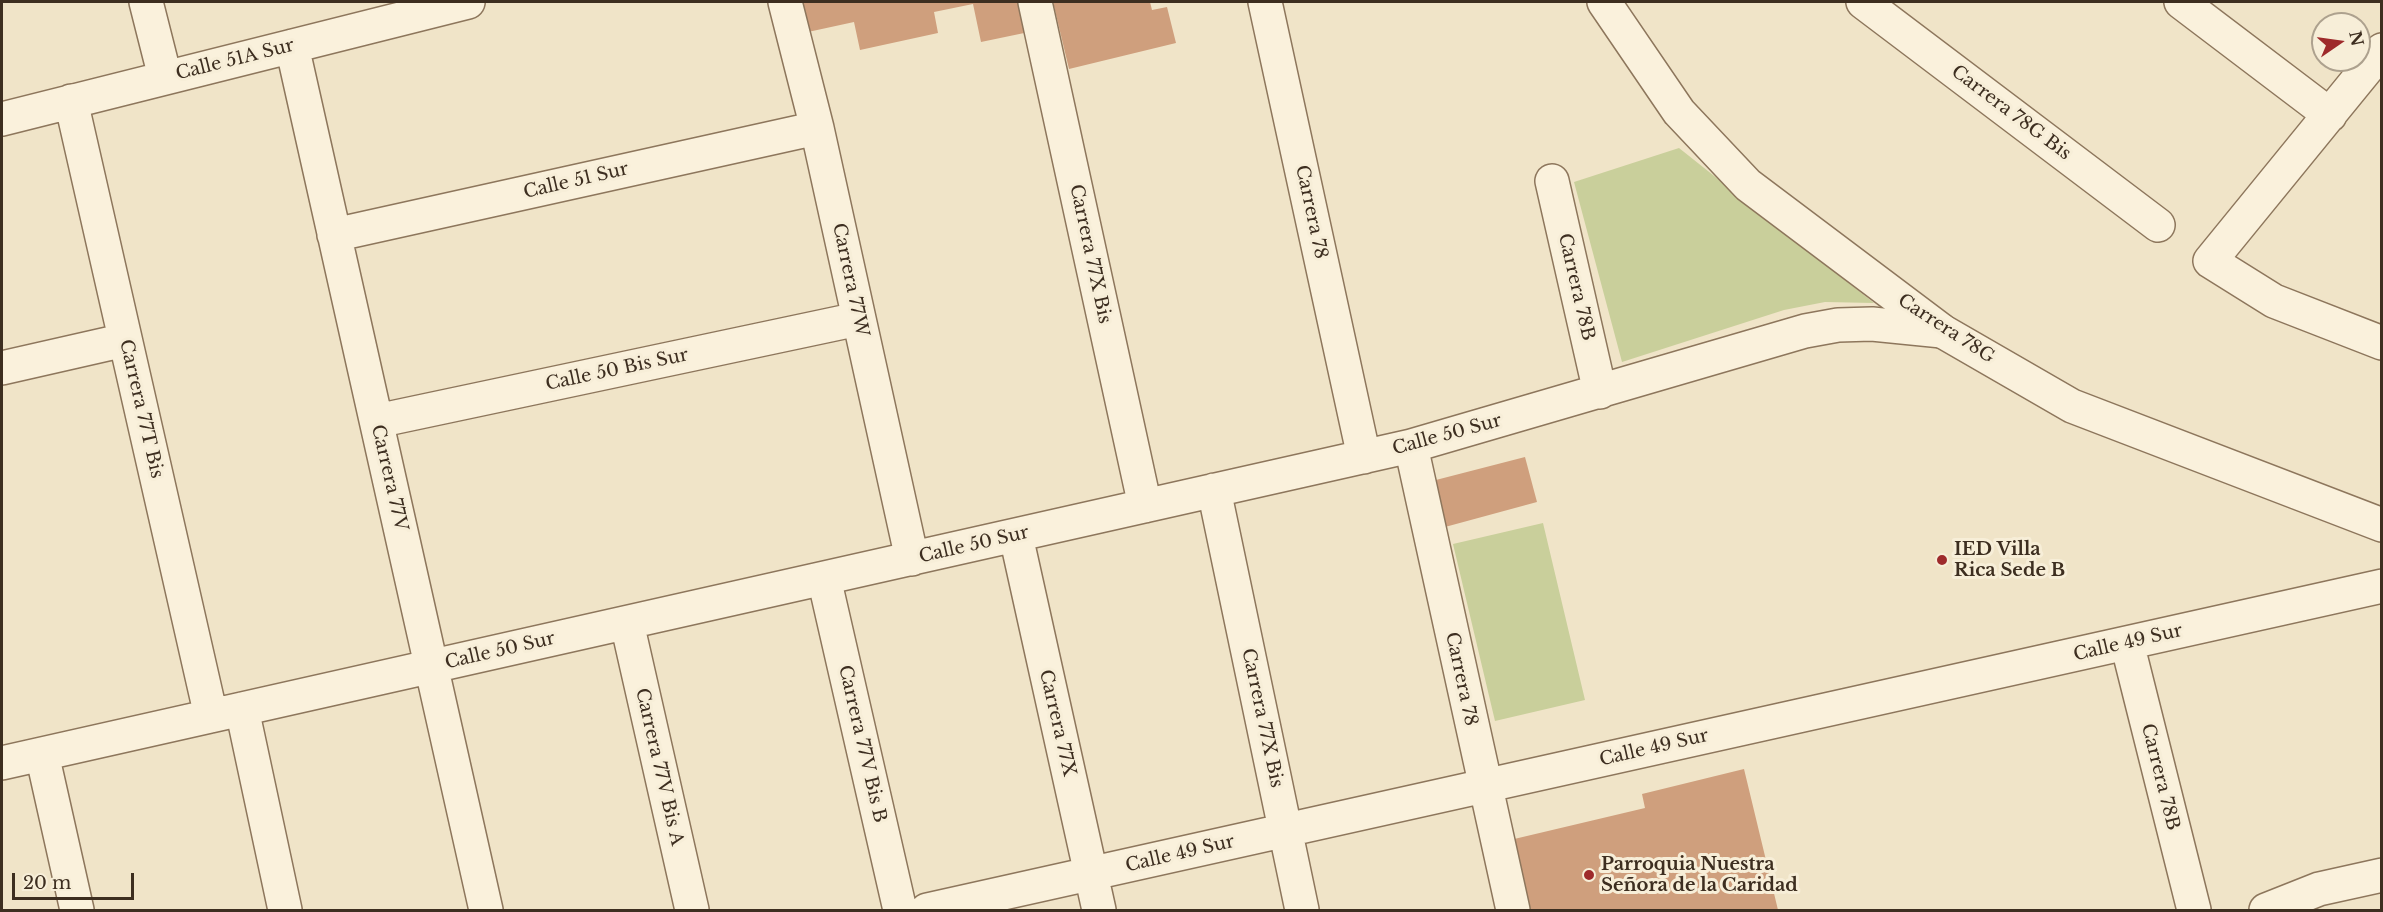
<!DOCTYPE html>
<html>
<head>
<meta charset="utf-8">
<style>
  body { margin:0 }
  #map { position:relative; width:2383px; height:912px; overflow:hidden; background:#f0e4c8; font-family:"Libre Baskerville",serif }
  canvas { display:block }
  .frame { position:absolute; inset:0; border:3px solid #3d2e20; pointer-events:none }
  .north { position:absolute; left:2311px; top:12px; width:60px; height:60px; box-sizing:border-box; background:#f7eed8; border:2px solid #ada18e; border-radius:50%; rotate:77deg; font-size:16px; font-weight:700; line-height:24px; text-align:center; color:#3d2e20 }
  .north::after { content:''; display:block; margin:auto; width:21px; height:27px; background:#9e2a2b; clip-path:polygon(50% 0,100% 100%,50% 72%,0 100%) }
  .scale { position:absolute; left:12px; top:873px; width:122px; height:27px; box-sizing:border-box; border:3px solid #3d2e20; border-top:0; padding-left:8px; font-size:18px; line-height:21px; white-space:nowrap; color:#3d2e20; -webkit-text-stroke:4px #f7eed8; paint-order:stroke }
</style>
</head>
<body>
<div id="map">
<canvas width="2383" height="912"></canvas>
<div class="frame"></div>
<div class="north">N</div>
<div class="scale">20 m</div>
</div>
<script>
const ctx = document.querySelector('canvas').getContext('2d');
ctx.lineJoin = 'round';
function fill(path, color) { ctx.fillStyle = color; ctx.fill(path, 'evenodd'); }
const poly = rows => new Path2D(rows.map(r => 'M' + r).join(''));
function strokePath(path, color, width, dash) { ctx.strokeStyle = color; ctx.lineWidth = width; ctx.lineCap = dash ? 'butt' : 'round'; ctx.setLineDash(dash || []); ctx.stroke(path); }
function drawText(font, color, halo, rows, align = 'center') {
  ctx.font = font + ' "Libre Baskerville",serif'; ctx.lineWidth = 6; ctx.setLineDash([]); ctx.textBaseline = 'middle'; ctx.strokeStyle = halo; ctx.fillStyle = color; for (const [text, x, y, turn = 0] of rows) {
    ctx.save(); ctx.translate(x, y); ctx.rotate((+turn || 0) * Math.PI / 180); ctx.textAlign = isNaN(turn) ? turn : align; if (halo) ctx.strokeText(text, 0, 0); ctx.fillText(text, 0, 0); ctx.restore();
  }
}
fill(poly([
  [1679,148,1874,303,1825,302,1784,310,1622,362,1574,182],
  [1543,523,1585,700,1495,721,1453,544]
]), '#c9cf9b');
fill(poly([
  [802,2,1022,2,1029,32,981,42,973,4,934,12,938,33,860,50,854,22,808,32],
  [1053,2,1150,2,1152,10,1167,7,1176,43,1069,69],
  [1525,457,1537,502,1445,527,1432,481],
  [1744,769,1778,910,1527,910,1510,840,1645,808,1642,794]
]), '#cf9f7d');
const minor = poly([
  [146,2,165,77],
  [785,2,817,128,912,559],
  [1035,2,1145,506],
  [1265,2,1364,457],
  [1863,2,2158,225],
  [2181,2,2330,115],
  [292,46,486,910],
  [2382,50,2210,261,2274,301,2382,343],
  [71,101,211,716],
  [2,119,468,2],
  [1552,181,1600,392],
  [334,235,817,128],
  [2,368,125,340],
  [377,421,858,319],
  [1411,446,1513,910],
  [1214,490,1302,910],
  [1016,536,1099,910],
  [824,578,900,910],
  [627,623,692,910],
  [2127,643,2194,910],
  [242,709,285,910],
  [42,754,77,910],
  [2,763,1411,446,1805,331,1838,325,1872,324,1942,331],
  [927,910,2382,586]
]);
const tertiary = poly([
  [1604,2,1679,112,1748,185,1942,331,2072,406,2382,525],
  [2266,910,2319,889,2382,875]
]);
strokePath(minor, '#8d765c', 36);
strokePath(tertiary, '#8d765c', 36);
strokePath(minor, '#faf1dc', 33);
strokePath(tertiary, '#faf1dc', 33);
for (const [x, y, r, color] of [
  [1942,560,6,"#9e2a2b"],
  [1589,875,6,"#9e2a2b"]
]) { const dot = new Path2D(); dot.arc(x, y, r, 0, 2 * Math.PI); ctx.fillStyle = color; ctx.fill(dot); strokePath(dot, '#f7eed8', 2); }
drawText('18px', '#3d2e20', '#f7eed8', [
  ["Calle 51A Sur",235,60,-14],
  ["Carrera 78G Bis",2011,113,37],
  ["Calle 51 Sur",576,181,-13],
  ["Carrera 78",1311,212,78],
  ["Carrera 77X Bis",1090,254,78],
  ["Carrera 77W",850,280,78],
  ["Carrera 78B",1576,287,77],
  ["Carrera 78G",1946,329,33],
  ["Calle 50 Bis Sur",617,370,-12],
  ["Carrera 77T Bis",141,409,77],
  ["Calle 50 Sur",1447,435,-15],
  ["Carrera 77V",389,478,77],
  ["Calle 50 Sur",974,545,-13],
  ["Calle 49 Sur",2128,643,-13],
  ["Calle 50 Sur",500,651,-13],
  ["Carrera 78",1461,679,78],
  ["Carrera 77X Bis",1262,718,78],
  ["Carrera 77X",1057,723,77],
  ["Carrera 77V Bis B",862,744,77],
  ["Calle 49 Sur",1654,748,-13],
  ["Carrera 77V Bis A",659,767,77],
  ["Carrera 78B",2160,777,76],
  ["Calle 49 Sur",1180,854,-13]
]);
drawText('bold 18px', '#3d2e20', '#f7eed8', [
  ["IED Villa",1954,550],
  ["Rica Sede B",1954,571],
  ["Parroquia Nuestra",1601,865],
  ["Señora de la Caridad",1601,886]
], 'left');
</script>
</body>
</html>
